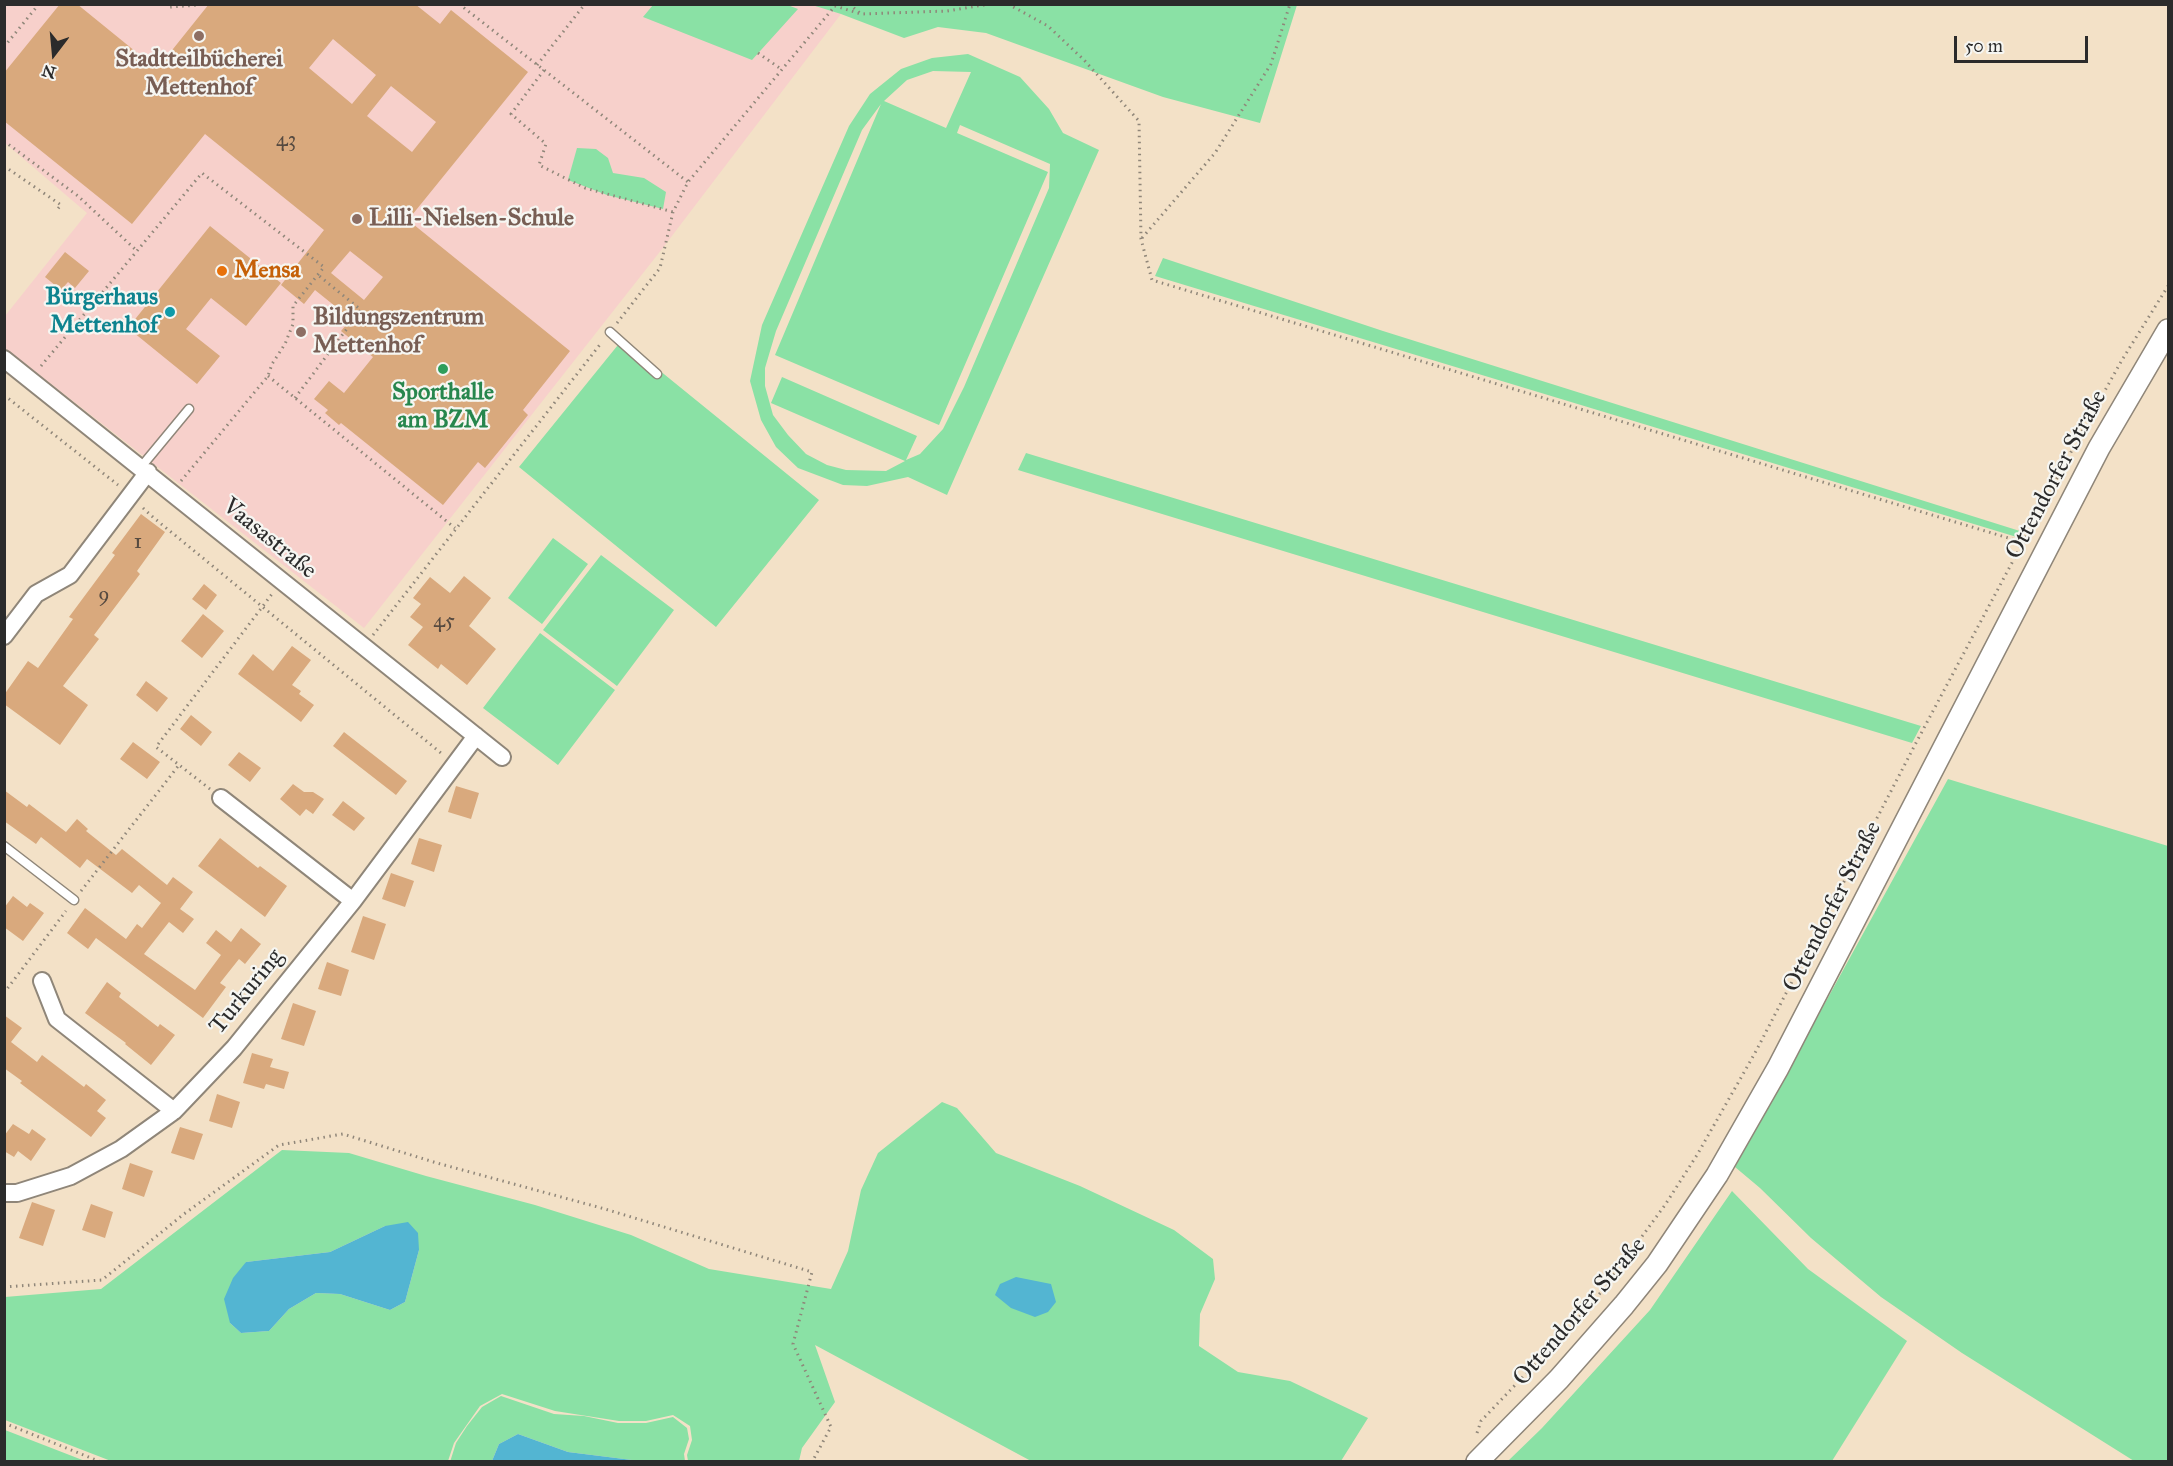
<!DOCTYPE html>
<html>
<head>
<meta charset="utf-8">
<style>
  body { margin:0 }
  #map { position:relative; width:2173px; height:1466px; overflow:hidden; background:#f3e1c7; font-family:"IM FELL Great Primer",serif }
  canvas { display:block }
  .frame { position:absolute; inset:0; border:6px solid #2b2b2b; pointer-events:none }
  .north { position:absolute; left:24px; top:24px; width:60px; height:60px; -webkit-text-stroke:4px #f6f6f2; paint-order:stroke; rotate:196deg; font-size:16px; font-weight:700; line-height:24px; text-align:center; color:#2b2b2b }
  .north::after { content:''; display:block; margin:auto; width:21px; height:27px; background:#2b2b2b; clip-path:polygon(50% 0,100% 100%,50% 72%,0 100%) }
  .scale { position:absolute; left:1954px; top:36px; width:134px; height:27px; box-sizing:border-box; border:3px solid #2b2b2b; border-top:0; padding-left:8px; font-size:18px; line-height:21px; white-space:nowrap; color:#2b2b2b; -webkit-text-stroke:4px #f6f6f2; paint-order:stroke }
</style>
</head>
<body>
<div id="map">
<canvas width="2173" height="1466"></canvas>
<div class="frame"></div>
<div class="north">N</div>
<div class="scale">50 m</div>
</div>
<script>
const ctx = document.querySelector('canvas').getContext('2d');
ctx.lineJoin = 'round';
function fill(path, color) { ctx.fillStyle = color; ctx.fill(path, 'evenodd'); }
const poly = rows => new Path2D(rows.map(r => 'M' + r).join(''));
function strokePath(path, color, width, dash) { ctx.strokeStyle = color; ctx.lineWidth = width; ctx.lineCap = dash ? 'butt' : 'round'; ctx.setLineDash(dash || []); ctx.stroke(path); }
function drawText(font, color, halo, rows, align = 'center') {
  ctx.font = font + ' "IM FELL Great Primer",serif'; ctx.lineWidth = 4.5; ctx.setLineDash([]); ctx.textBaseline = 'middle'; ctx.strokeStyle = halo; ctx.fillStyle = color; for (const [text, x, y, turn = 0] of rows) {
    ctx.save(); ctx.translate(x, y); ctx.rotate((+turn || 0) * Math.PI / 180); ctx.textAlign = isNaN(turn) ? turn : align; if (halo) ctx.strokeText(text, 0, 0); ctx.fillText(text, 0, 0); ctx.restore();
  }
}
fill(poly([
  [812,4,841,14,662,249,364,628,5,348,5,316,87,213,5,143,5,5]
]), '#f7d0cb');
fill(poly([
  [785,4,798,9,752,60,643,17,653,5],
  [812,5,1297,5,1260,123,1163,97,986,33,938,27,904,38,841,14],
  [968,54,1020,77,1049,109,1063,133,1099,150,947,495,908,477,867,486,843,485,798,468,776,447,761,420,750,381,762,325,849,126,870,94,901,69,932,58],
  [933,71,971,72,946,128,884,101,907,80],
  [881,104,775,355,939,425,1048,172,957,133,960,125,1050,164,1049,188,964,387,943,429,920,454,906,460,917,436,782,377,771,403,905,461,886,471,846,470,827,465,806,454,788,435,773,415,765,386,765,368,776,331,862,130],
  [577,148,596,149,608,158,613,173,644,178,666,192,663,209,607,195,568,180],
  [1163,258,1383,331,2023,532,2020,538,1155,276],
  [622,340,819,500,716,627,519,467],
  [1026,453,1921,726,1912,743,1018,470],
  [553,538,588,564,542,624,508,598],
  [601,555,674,610,617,686,543,630],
  [540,633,615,690,558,765,483,708],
  [1948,779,2168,846,2168,1461,2134,1461,1962,1353,1881,1297,1811,1238,1760,1188,1735,1167],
  [942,1102,957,1108,996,1153,1080,1186,1174,1230,1213,1259,1215,1279,1200,1314,1199,1346,1238,1372,1290,1381,1368,1418,1341,1461,1031,1461,815,1345,835,1402,802,1448,799,1461,688,1461,687,1455,692,1440,690,1426,673,1415,646,1421,619,1421,555,1411,502,1394,480,1406,454,1443,448,1461,111,1461,5,1420,5,1297,101,1289,282,1150,349,1153,426,1176,535,1205,631,1235,709,1269,831,1289,848,1251,861,1190,878,1153],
  [385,1226,419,1250,405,1302,390,1310,340,1294,316,1293,289,1309,269,1331,241,1333,230,1323,246,1262,330,1252],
  [1732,1191,1808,1269,1907,1341,1832,1461,1508,1461,1542,1428,1650,1310],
  [501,1396,554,1414,584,1416,618,1423,646,1423,673,1417,687,1428,689,1439,684,1454,685,1461,640,1461,568,1452,518,1434,499,1444,492,1461,450,1462,456,1443,467,1426,482,1407],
  [4,1430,5,1430,85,1461,5,1461]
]), '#8ae1a5');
fill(poly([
  [408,1222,418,1233,419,1250,405,1302,390,1310,340,1294,316,1293,289,1309,269,1331,241,1333,230,1323,224,1299,233,1278,246,1262,330,1252,385,1226],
  [1016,1277,1051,1284,1056,1302,1048,1312,1035,1317,1011,1308,995,1295,1000,1284],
  [518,1434,568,1452,640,1461,492,1461,499,1444]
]), '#53b5d2');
fill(poly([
  [60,4,77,4,157,69,209,4,415,4,440,24,451,10,528,72,408,220,570,351,523,410,528,415,499,451,485,468,478,462,443,505,341,423,339,425,325,413,328,410,314,399,329,381,344,393,373,357,341,331,351,319,315,290,304,304,281,285,324,230,205,134,132,224,4,121,4,73],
  [333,39,376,75,352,104,309,68],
  [391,86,436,122,412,152,367,116],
  [350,251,383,277,364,300,331,273],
  [210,226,281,283,246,326,211,298,186,329,220,356,197,384,128,328],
  [65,252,89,271,75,288,68,282,61,290,45,277],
  [141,514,165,532,137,571,140,574,94,635,99,639,63,686,88,705,60,745,4,704,4,695,28,661,38,668,73,619,69,617,115,555,112,553],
  [464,576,491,598,469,626,496,649,467,685,441,664,438,669,408,645,423,627,410,617,421,604,413,598,430,577,450,593],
  [204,584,217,595,206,610,192,599],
  [203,614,224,631,202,658,181,641],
  [292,646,311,660,292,685,301,691,299,694,314,705,301,722,238,674,253,654,273,671],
  [146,681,168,698,157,712,136,695],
  [191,715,212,732,201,746,180,729],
  [344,732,407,781,396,795,333,746],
  [133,742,160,762,147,779,120,759],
  [239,752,261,768,250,782,228,765],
  [293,784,304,792,313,792,324,799,313,814,306,809,300,816,280,799],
  [456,786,479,793,471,819,448,812],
  [4,790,27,807,29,804,66,832,77,819,88,829,86,831,116,855,122,849,167,885,173,877,193,892,180,909,194,919,183,933,169,922,144,954,195,990,221,955,206,943,216,930,231,942,241,928,261,944,245,964,239,959,220,983,226,987,203,1018,96,938,88,949,67,933,85,908,126,939,137,924,142,928,161,903,139,885,132,893,87,859,80,868,41,837,36,844,4,821],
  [343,801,365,818,354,831,332,815],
  [220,838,258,868,260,866,287,886,265,917,198,866],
  [419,838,442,845,434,872,411,864],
  [391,873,414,881,405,907,382,899],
  [13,896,27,907,30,903,44,913,23,941,4,927,4,908],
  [363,916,386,924,374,960,351,952],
  [327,962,349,970,341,996,318,989],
  [107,982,121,993,119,997,158,1027,160,1024,175,1035,151,1065,125,1044,126,1043,85,1013],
  [293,1003,316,1011,304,1046,281,1039],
  [4,1015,22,1028,11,1042,37,1062,42,1055,84,1087,86,1084,106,1100,97,1111,106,1118,91,1137,20,1083,22,1081,4,1068],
  [252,1053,273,1059,270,1067,289,1072,284,1089,266,1084,264,1089,243,1083],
  [217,1094,240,1102,232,1128,209,1121],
  [13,1124,29,1134,32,1129,46,1139,31,1161,18,1151,14,1157,4,1151,4,1136],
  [180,1127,203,1134,194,1160,171,1153],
  [130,1163,153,1171,144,1197,122,1189],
  [32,1202,55,1210,43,1246,19,1238],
  [91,1204,113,1212,105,1238,82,1230]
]), '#d9a97d');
const service = poly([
  [610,332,657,374],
  [141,467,189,409],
  [4,846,74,900]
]);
const minor = poly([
  [4,359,502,757],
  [4,636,36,594,70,575,148,472],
  [221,798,353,901],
  [42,981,57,1019,174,1111],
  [4,1193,17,1193,71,1176,121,1149,174,1111,234,1048,353,901,476,736]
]);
const tertiary = poly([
  [1477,1462,1559,1379,1624,1305,1657,1264,1717,1175,1778,1068,2099,448,2168,330]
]);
strokePath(service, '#8f8679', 11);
strokePath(minor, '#8f8679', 20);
strokePath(tertiary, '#8f8679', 24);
strokePath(poly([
  [165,4,170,7,199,5],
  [459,4,688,182],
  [829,4,861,14,947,11,990,4],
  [849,4,860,13],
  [1008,4,1048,26,1084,60,1139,121,1141,239,1152,280,2025,543],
  [4,47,39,4],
  [758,53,781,69],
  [537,65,585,4],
  [544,70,511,114,546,144,539,165,585,188,673,212],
  [4,141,78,196,137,251],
  [4,166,61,205,56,211],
  [1142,238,1215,153,1271,64,1290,4],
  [617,323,660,268,673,212,688,182,835,6],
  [41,366,202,173,324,267,293,306,293,324,285,344,272,364,268,376,181,481],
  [268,376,455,528],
  [4,395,118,485],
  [295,398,361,310,318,275],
  [143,508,154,518,441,753],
  [373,635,602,342],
  [210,789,156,747,272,594],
  [81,891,179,765],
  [4,993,66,911],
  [4,1287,102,1280,184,1214,279,1145,343,1134,437,1163,605,1209,812,1272,793,1344,831,1427,812,1462],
  [4,1423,101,1462],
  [1477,1433,1481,1421,1575,1322,1602,1291,1665,1205,1697,1155,1755,1053,1917,741,2079,437,2122,360,2168,286]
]), '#8f8679', 3, [1.5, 4.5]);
strokePath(service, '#fff', 8);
strokePath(minor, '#fff', 16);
strokePath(tertiary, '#fff', 21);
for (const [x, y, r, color] of [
  [199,36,6,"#8d6e63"],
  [357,219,6,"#8d6e63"],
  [222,271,6,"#e8710a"],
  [170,312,6,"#0f9aa8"],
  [301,332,6,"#8d6e63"],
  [443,369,6,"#2e9e5b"]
]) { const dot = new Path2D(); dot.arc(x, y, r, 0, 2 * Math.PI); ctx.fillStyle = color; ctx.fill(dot); strokePath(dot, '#f6f6f2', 2); }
drawText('21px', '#564a40', null, [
  ["43",286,141],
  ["1",138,543],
  ["9",104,596],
  ["45",444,622]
]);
drawText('bold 24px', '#785e54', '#f6f6f2', [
  ["Stadtteilbücherei",199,60,"center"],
  ["Mettenhof",199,88,"center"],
  ["Lilli-Nielsen-Schule",369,219],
  ["Bildungszentrum",313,318],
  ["Mettenhof",313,346]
], 'left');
drawText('bold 24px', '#c56008', '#f6f6f2', [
  ["Mensa",234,271]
], 'left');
drawText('bold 24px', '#0d838f', '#f6f6f2', [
  ["Bürgerhaus",158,298],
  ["Mettenhof",158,326]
], 'right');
drawText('bold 24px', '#27864d', '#f6f6f2', [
  ["Sporthalle",443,393],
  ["am BZM",443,421]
]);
drawText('24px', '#2b2b2b', '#f6f6f2', [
  ["Ottendorfer Straße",2057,475,-62],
  ["Vaasastraße",269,539,39],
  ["Ottendorfer Straße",1833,907,-63],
  ["Turkuring",247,992,-51],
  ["Ottendorfer Straße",1580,1312,-49]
]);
</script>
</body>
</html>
